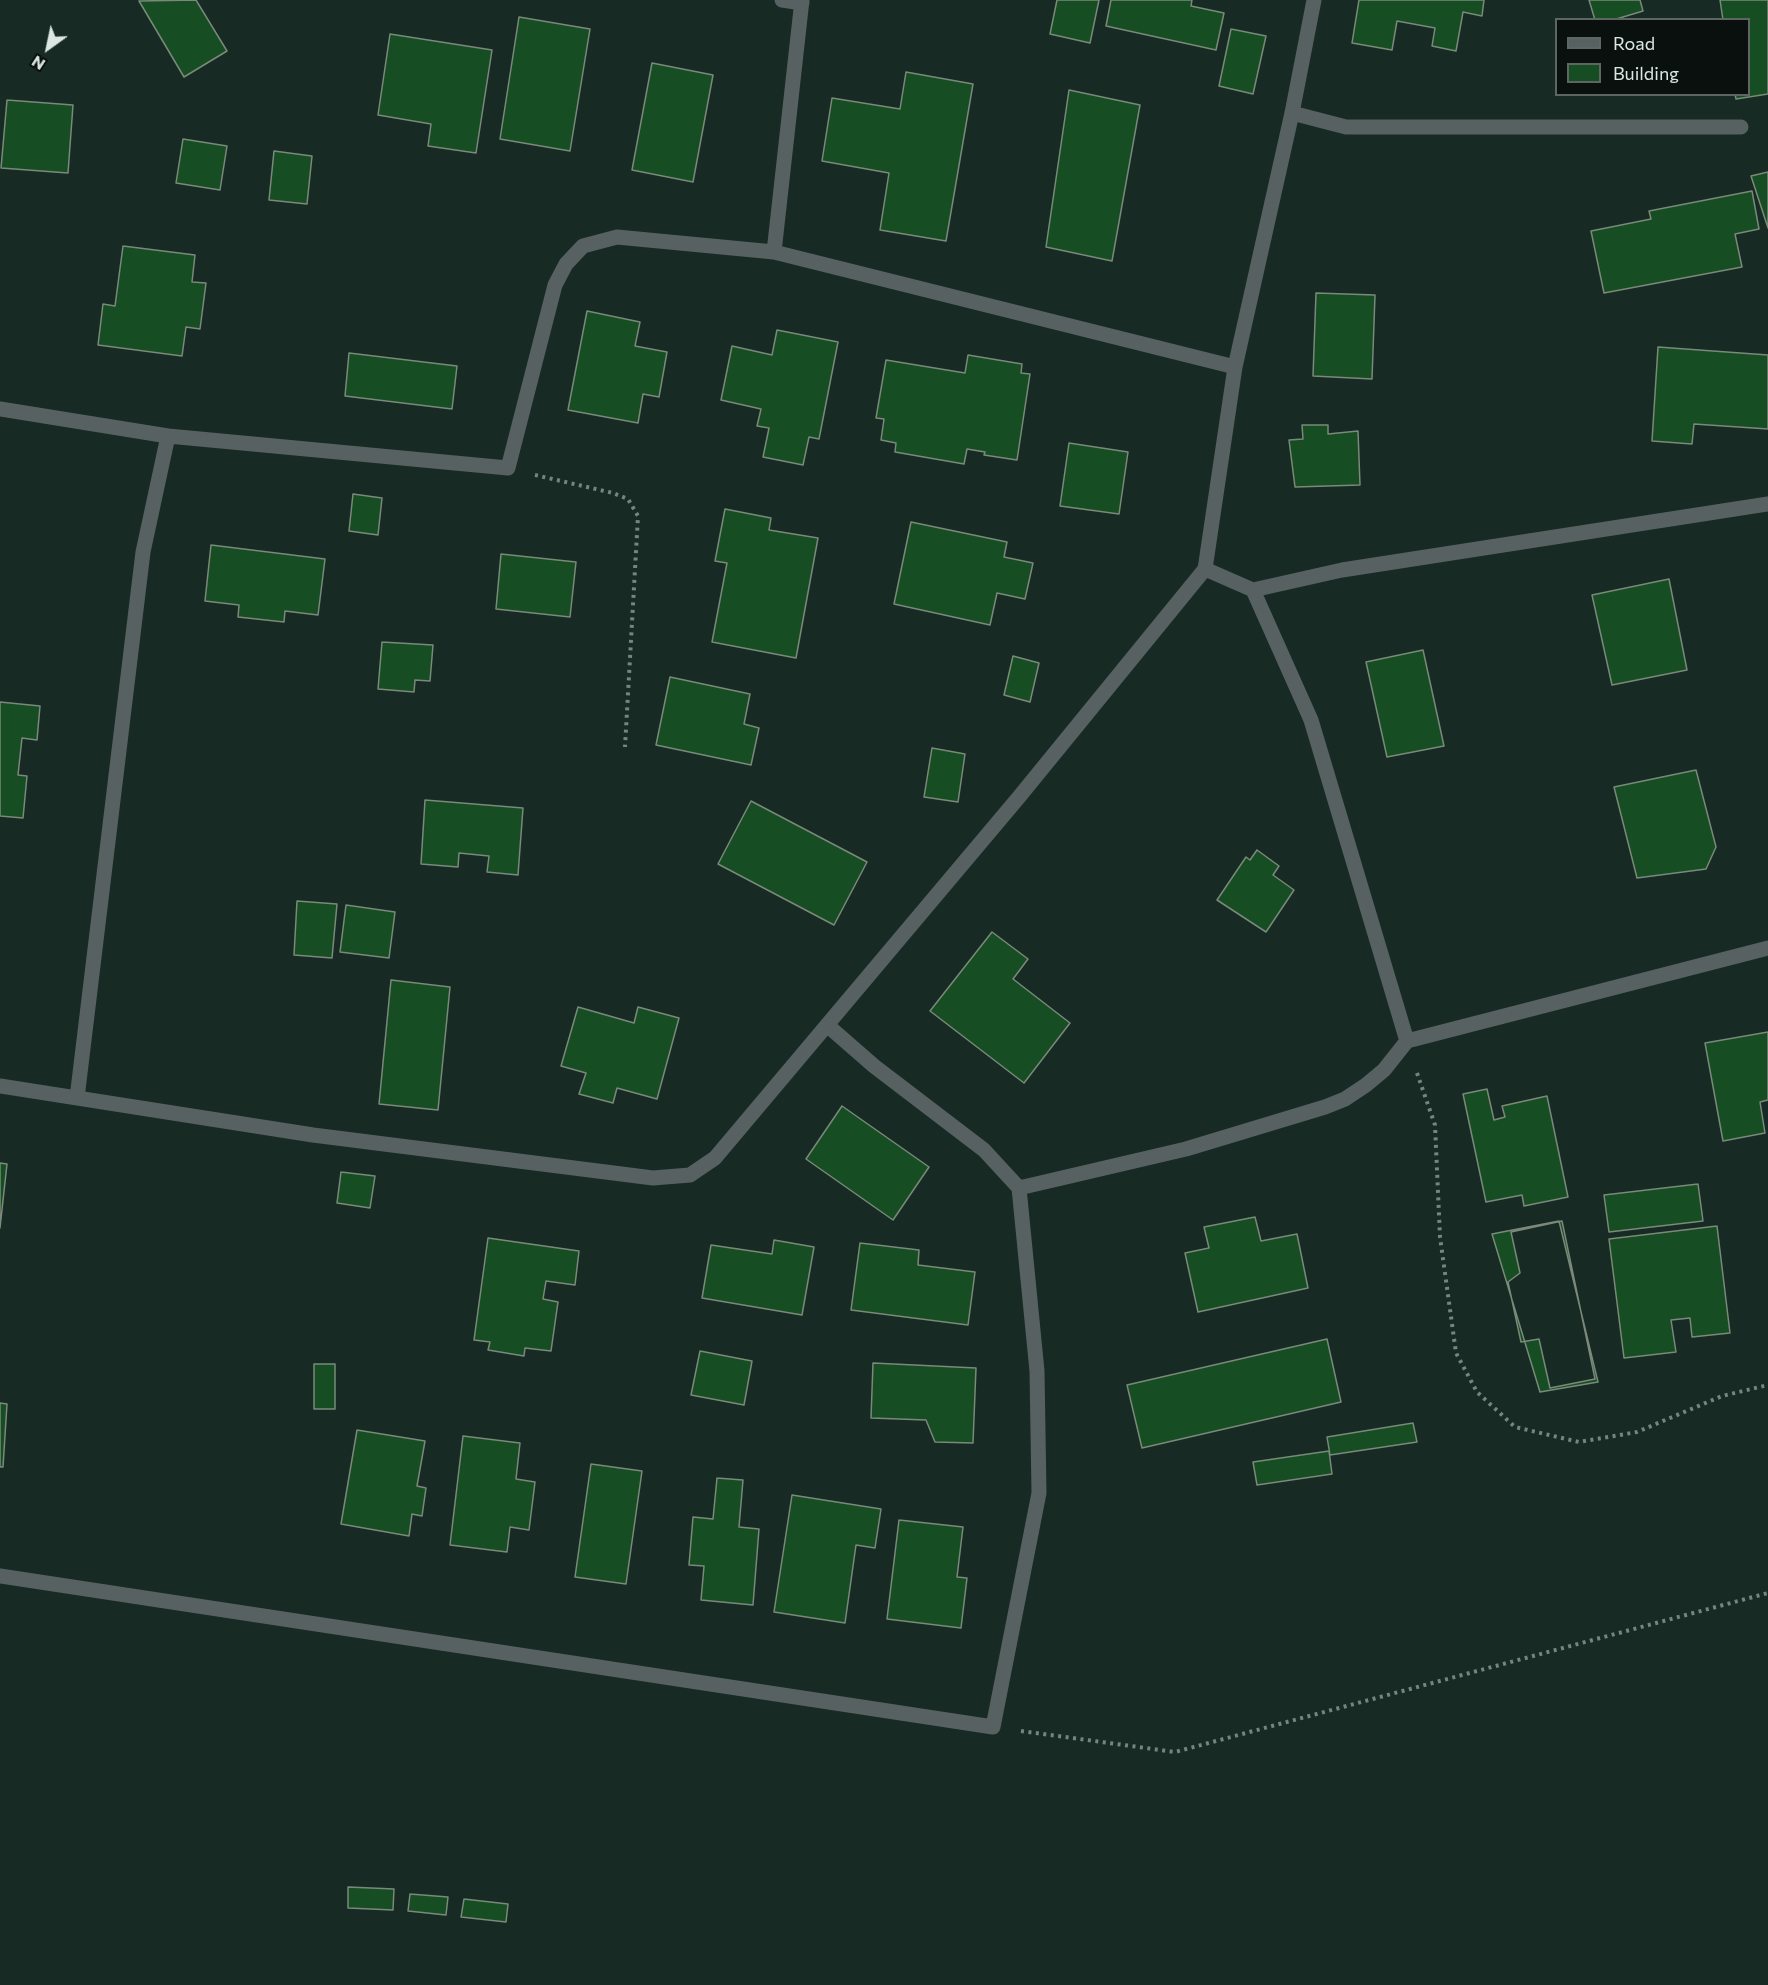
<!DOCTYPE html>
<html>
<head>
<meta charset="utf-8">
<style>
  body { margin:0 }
  #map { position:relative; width:1768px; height:1985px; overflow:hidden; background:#172a24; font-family:Commissioner,sans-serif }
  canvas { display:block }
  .legend { position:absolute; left:1555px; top:18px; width:195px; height:78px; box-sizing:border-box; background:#09100e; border:2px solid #5d6663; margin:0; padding:8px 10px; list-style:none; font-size:18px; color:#dce7e3 }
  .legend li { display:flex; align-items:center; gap:12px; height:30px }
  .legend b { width:30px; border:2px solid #5d6663 }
  .north { position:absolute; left:18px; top:18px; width:60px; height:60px; -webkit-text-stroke:4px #09100e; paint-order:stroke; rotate:213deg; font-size:16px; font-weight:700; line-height:24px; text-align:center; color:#dce7e3 }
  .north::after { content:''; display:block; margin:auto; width:21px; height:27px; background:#dce7e3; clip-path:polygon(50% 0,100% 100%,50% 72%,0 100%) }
</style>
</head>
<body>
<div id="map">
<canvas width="1768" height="1985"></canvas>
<ul class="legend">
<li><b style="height:8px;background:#576161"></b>Road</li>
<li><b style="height:16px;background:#174d22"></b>Building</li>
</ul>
<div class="north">N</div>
</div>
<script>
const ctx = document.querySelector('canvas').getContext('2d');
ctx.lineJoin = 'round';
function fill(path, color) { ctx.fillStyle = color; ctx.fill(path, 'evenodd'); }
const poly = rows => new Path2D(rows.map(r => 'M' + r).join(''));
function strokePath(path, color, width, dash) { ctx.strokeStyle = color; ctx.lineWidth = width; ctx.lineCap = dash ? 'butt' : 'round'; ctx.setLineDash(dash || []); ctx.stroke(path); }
const building = poly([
  [196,0,227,51,184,77,139,1,196,0],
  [1057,0,1099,0,1090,43,1050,34,1057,0],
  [1111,0,1192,0,1191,6,1224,13,1216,50,1106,26,1111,0],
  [1359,0,1484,0,1482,16,1463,12,1456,51,1432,46,1435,28,1397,21,1392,50,1352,43,1359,0],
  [1589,0,1640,0,1643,11,1613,20,1595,20,1589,0],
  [1720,0,1768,0,1768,94,1736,99,1735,94,1748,94,1748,20,1723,20,1720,0],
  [519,17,590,29,570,151,500,139,519,17],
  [1231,29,1266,36,1253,94,1219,86,1231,29],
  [390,34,492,50,476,153,428,146,431,124,378,115,390,34],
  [652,63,713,75,693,182,632,170,652,63],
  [906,72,973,84,946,241,880,230,889,173,822,161,832,98,900,109,906,72],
  [1069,90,1140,105,1112,261,1046,247,1069,90],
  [7,100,73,105,68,173,1,168,7,100],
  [183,139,227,146,220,190,176,183,183,139],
  [274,151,312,156,307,204,269,200,274,151],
  [1768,172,1768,228,1751,176,1768,172],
  [1752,191,1759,229,1735,234,1742,267,1604,293,1591,231,1651,219,1649,211,1752,191],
  [123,246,195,255,192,282,206,283,200,329,186,327,182,356,98,345,103,304,115,306,123,246],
  [1316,293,1375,295,1372,379,1313,376,1316,293],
  [587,311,640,322,635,346,667,352,659,397,643,394,638,423,568,410,587,311],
  [777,330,838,342,819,439,809,437,803,465,763,457,769,428,757,426,761,409,721,400,732,346,772,355,777,330],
  [1658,347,1768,355,1768,429,1694,424,1692,444,1652,441,1658,347],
  [349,353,457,366,452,409,345,396,349,353],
  [968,355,1022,364,1021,373,1030,374,1017,460,984,455,985,452,967,449,964,464,895,452,896,443,881,440,884,419,876,418,886,360,965,373,968,355],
  [1302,425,1328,425,1328,434,1358,431,1360,485,1295,487,1289,440,1303,439,1302,425],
  [1069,443,1128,452,1119,514,1060,506,1069,443],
  [353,494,382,498,378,535,349,531,353,494],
  [725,509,771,518,769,530,818,538,796,658,712,642,727,563,715,561,725,509],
  [911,522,1007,542,1004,557,1033,563,1025,599,997,593,990,625,894,604,911,522],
  [211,545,325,559,318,615,285,611,284,622,238,617,239,605,205,601,211,545],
  [501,554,576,562,570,617,496,609,501,554],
  [1669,579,1687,670,1612,685,1592,595,1669,579],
  [382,642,433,645,430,681,415,680,414,692,378,689,382,642],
  [1423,650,1444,746,1387,757,1366,662,1423,650],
  [1013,656,1039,663,1030,702,1004,695,1013,656],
  [670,677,750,694,744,724,759,728,751,765,656,745,670,677],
  [0,702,40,706,37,740,22,738,18,775,27,776,23,818,0,816,0,702],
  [932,748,965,754,958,802,924,797,932,748],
  [1696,770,1716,847,1706,869,1637,878,1614,787,1696,770],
  [425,800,523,808,518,875,487,872,489,856,459,853,458,867,421,864,425,800],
  [751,801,867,862,834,925,718,864,751,801],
  [1257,850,1279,866,1273,875,1294,890,1266,932,1217,900,1246,857,1250,860,1257,850],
  [297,901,337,904,332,958,294,955,297,901],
  [346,905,395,912,389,958,340,952,346,905],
  [992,932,1028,959,1013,979,1070,1023,1024,1083,930,1011,992,932],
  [391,980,450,987,438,1110,379,1104,391,980],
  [578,1007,634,1023,638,1007,679,1018,657,1099,617,1088,613,1103,579,1094,586,1073,561,1066,578,1007],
  [1768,1032,1768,1100,1760,1102,1765,1133,1723,1141,1705,1043,1768,1032],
  [1487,1089,1494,1120,1505,1117,1502,1106,1547,1096,1568,1197,1524,1206,1522,1195,1486,1202,1463,1094,1487,1089],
  [842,1106,929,1167,893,1220,806,1159,842,1106],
  [0,1163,7,1164,0,1228,0,1163],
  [341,1172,375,1176,370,1208,337,1203,341,1172],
  [1698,1184,1703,1221,1609,1232,1604,1195,1698,1184],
  [1255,1217,1261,1241,1297,1234,1308,1288,1198,1312,1185,1253,1209,1248,1204,1227,1255,1217],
  [1559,1221,1598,1382,1540,1392,1492,1234,1559,1221],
  [1562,1221,1595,1379,1550,1388,1539,1339,1521,1342,1508,1282,1520,1273,1511,1232,1562,1221],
  [1717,1226,1730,1333,1692,1337,1690,1318,1671,1320,1676,1352,1624,1358,1609,1239,1717,1226],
  [488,1238,579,1251,575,1285,546,1281,543,1299,558,1302,551,1351,525,1348,524,1356,488,1350,490,1342,474,1340,488,1238],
  [774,1240,814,1247,802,1315,702,1298,711,1245,772,1254,774,1240],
  [860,1243,919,1250,918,1265,975,1272,968,1325,851,1310,860,1243],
  [1327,1339,1341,1402,1142,1448,1127,1385,1327,1339],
  [700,1351,752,1361,744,1405,691,1395,700,1351],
  [873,1363,976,1368,973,1443,935,1442,926,1420,871,1418,873,1363],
  [314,1364,335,1364,335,1409,314,1409,314,1364],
  [0,1403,7,1404,3,1467,0,1467,0,1403],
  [1413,1423,1417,1442,1330,1455,1327,1437,1413,1423],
  [357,1430,425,1441,417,1486,426,1488,422,1516,412,1514,409,1536,341,1524,357,1430],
  [463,1436,520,1443,516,1479,535,1482,529,1530,510,1527,507,1552,450,1545,463,1436],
  [1329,1451,1332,1474,1257,1485,1253,1462,1329,1451],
  [591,1464,642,1471,626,1584,575,1577,591,1464],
  [717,1478,743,1480,739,1527,759,1529,753,1605,701,1600,704,1566,689,1565,693,1517,713,1519,717,1478],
  [792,1495,881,1509,875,1548,856,1545,845,1623,774,1612,792,1495],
  [899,1520,963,1527,957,1577,967,1578,961,1628,887,1619,899,1520],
  [348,1887,394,1889,393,1910,348,1908,348,1887],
  [410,1894,448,1897,446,1915,408,1911,410,1894],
  [464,1899,508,1904,506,1922,461,1917,464,1899]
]);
fill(building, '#174d22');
strokePath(building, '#7a897b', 1.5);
strokePath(poly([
  [535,475,613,493,628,499,638,516,625,747],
  [1417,1073,1435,1125,1440,1237,1456,1353,1477,1392,1515,1427,1579,1442,1637,1432,1722,1396,1768,1385],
  [1021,1731,1175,1752,1768,1593]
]), '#768580', 4, [3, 4.5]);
strokePath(poly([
  [782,0,802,3],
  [802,0,774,252,1235,367],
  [1292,113,1346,127,1741,127],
  [0,409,168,436],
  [1205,569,1235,367,1292,113,1314,0],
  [1253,590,1311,720,1407,1041],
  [827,1025,874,1066,984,1150,1019,1188,1186,1149,1325,1107,1345,1099,1366,1085,1384,1070,1407,1041,1768,948],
  [0,1086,313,1135,653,1178,690,1175,715,1158,1019,797,1205,569,1253,590,1342,570,1768,504],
  [77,1098,143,552,168,436,508,468,555,285,566,264,583,246,617,237,774,252],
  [0,1576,993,1727,1039,1493,1037,1371,1019,1188]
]), '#576161', 15);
</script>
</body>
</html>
